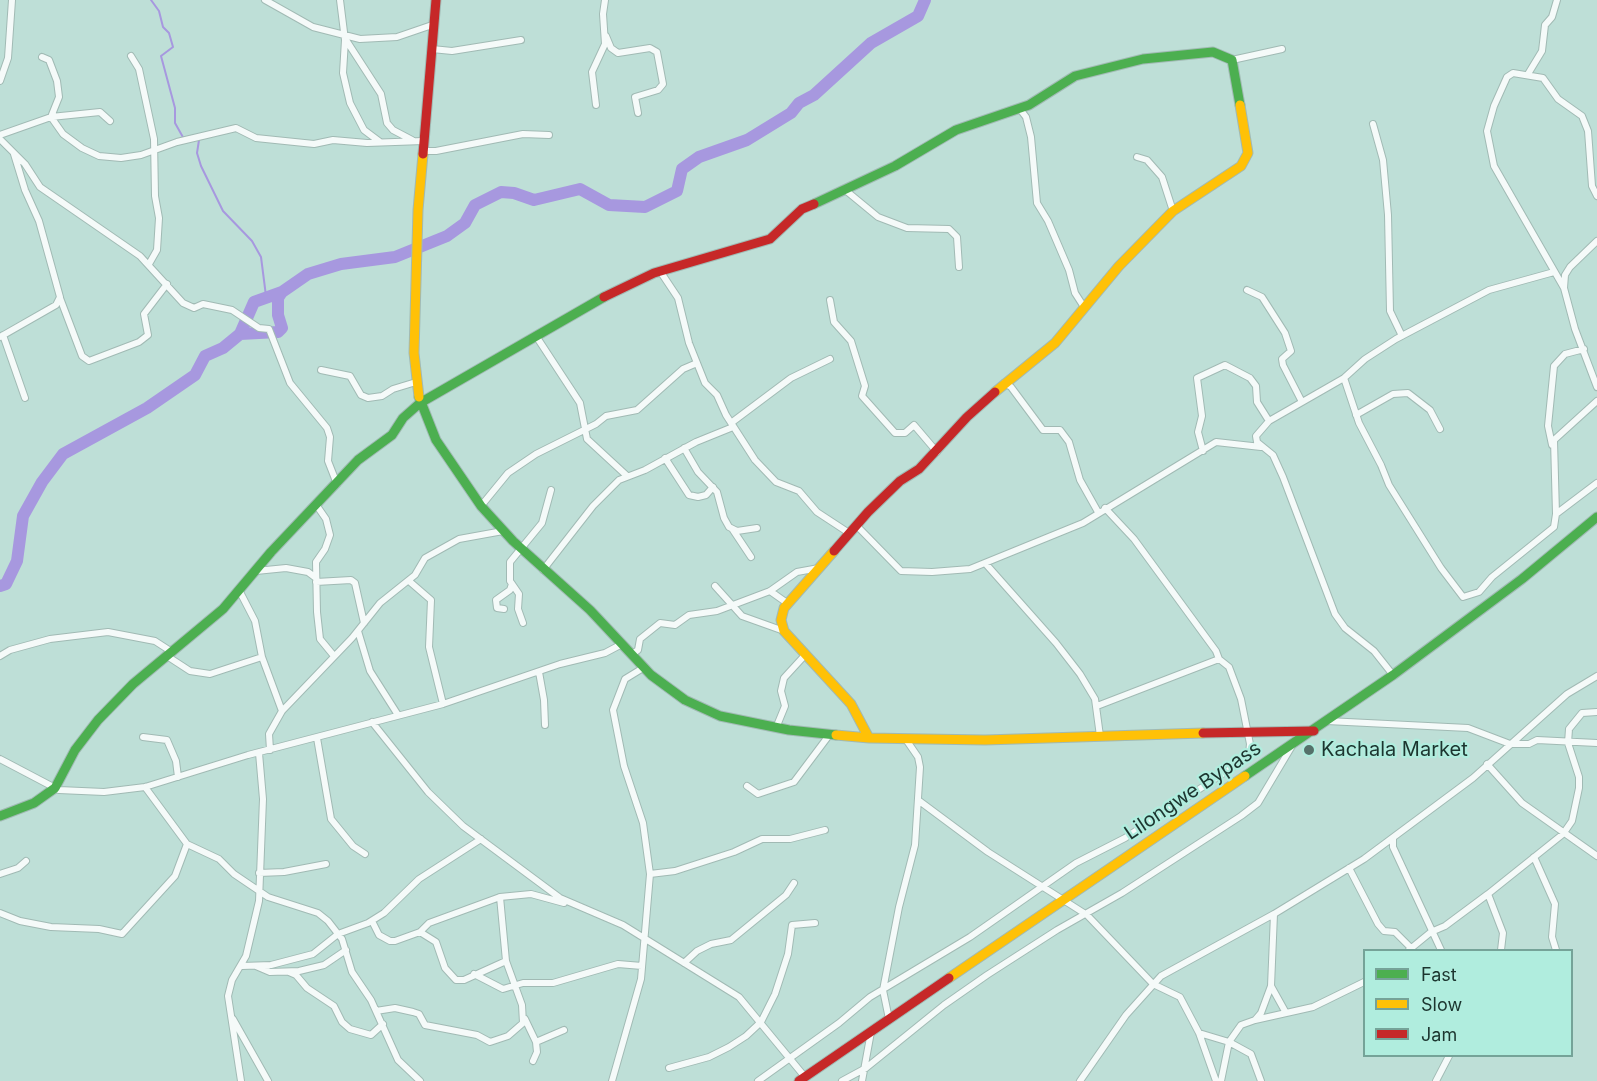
<!DOCTYPE html>
<html>
<head>
<meta charset="utf-8">
<style>
  body { margin:0 }
  #map { position:relative; width:1597px; height:1081px; overflow:hidden; background:#bedfd7; font-family:Inter,sans-serif }
  canvas { display:block }
  .legend { position:absolute; left:1363px; top:949px; width:210px; height:108px; box-sizing:border-box; background:#b0edde; border:2px solid #75a398; margin:0; padding:8px 10px; list-style:none; font-size:18px; color:#1c352f }
  .legend li { display:flex; align-items:center; gap:12px; height:30px }
  .legend b { width:30px; border:2px solid #75a398 }
</style>
</head>
<body>
<div id="map">
<canvas width="1597" height="1081"></canvas>
<ul class="legend">
<li><b style="height:8px;background:#4caf50"></b>Fast</li>
<li><b style="height:8px;background:#ffc107"></b>Slow</li>
<li><b style="height:8px;background:#c62828"></b>Jam</li>
</ul>
</div>
<script>
const ctx = document.querySelector('canvas').getContext('2d');
ctx.lineJoin = 'round';
const poly = rows => new Path2D(rows.map(r => 'M' + r).join(''));
function strokePath(path, color, width, dash) { ctx.strokeStyle = color; ctx.lineWidth = width; ctx.lineCap = dash ? 'butt' : 'round'; ctx.setLineDash(dash || []); ctx.stroke(path); }
function drawText(font, color, halo, rows, align = 'center') {
  ctx.font = font + ' Inter,sans-serif'; ctx.lineWidth = 4.5; ctx.setLineDash([]); ctx.textBaseline = 'middle'; ctx.strokeStyle = halo; ctx.fillStyle = color; for (const [text, x, y, turn = 0] of rows) {
    ctx.save(); ctx.translate(x, y); ctx.rotate((+turn || 0) * Math.PI / 180); ctx.textAlign = isNaN(turn) ? turn : align; if (halo) ctx.strokeText(text, 0, 0); ctx.fillText(text, 0, 0); ctx.restore();
  }
}
strokePath(poly([
  [151,0,159,11,163,27,169,33,173,47,161,56,175,108,175,123,184,139],
  [199,140,197,153,201,166,223,211,252,241,261,257,266,296]
]), '#a798df', 2);
strokePath(poly([
  [240,334,278,332,282,328,278,315,278,298,282,292],
  [0,586,6,584,17,561,23,516,42,482,63,454,147,408,195,375,205,356,223,348,240,334,254,302,282,292,308,274,341,264,395,257,447,236,465,223,475,205,501,192,514,193,534,200,580,189,609,205,645,207,677,191,682,169,699,157,747,140,791,113,799,103,814,95,871,43,918,16,925,0]
]), '#a798df', 12);
const street = poly([
  [265,0,313,27,360,39,397,37,435,24],
  [340,0,345,40,343,73,350,103,364,130,380,142],
  [606,36,611,48,618,53,650,48,657,52,663,84,658,90,635,97,638,113],
  [346,40,381,94,387,123,393,130,412,140],
  [432,49,452,51,521,40],
  [131,56,139,69,154,139,155,196,159,218,157,250,149,264],
  [42,57,49,60,57,81,59,97,51,117,100,112,110,121],
  [1232,60,1282,49],
  [1528,74,1542,51,1545,25,1552,17,1557,0],
  [0,81,8,58,12,0],
  [596,105,592,72,605,44,603,14,605,0],
  [1019,108,1026,117,1031,137,1037,203,1048,221,1069,270,1075,293,1084,307],
  [1373,124,1383,160,1388,215,1390,311,1402,336],
  [0,135,51,117,63,134,82,148,99,156,121,158,141,155,177,142,236,128,256,138,314,144,333,140,367,143,423,141],
  [0,139,25,164,40,187,140,256,183,303,194,308,203,304,232,310,259,328,269,329,290,383,327,428,330,437,328,461,337,484],
  [423,151,436,151,523,134,549,135],
  [1137,157,1147,160,1162,177,1173,211],
  [844,189,878,217,907,228,949,229,957,237,959,267],
  [1597,241,1570,267,1565,275,1564,288,1575,329,1597,387],
  [660,271,678,298,689,343,705,383,717,395,726,415,755,460,776,482,799,491,817,512,849,533],
  [1564,288,1494,166,1487,131,1494,106,1507,77,1513,73,1543,78,1558,99,1582,116,1588,131,1592,186,1597,196],
  [1247,290,1262,297,1285,333,1291,351,1282,359,1283,365,1302,402],
  [60,298,82,356,89,361,139,342,148,335,144,314,167,284],
  [830,300,834,322,851,341,865,386,862,396,895,433,905,433,914,425,937,452],
  [3,335,25,398],
  [536,336,580,403,587,439,626,475],
  [0,337,56,305,60,297,39,221,25,190,14,154],
  [321,370,350,376,361,395,368,398,382,396,393,389,416,382],
  [1344,378,1359,423,1381,465,1389,485,1441,568,1463,597,1479,592,1492,577,1554,527,1556,514,1597,483],
  [1004,383,1011,387,1043,430,1060,430,1069,442,1080,480,1098,512],
  [1356,415,1393,394,1408,393,1430,410,1440,429],
  [731,423,791,378,830,359],
  [1552,445,1548,426,1554,366,1565,354,1584,349],
  [684,448,698,472,717,492,724,518,729,527,737,531,757,528],
  [1203,451,1198,432,1202,416,1197,378,1225,365,1250,378,1256,386,1257,402,1269,421],
  [665,458,689,495,698,497,706,495,713,487],
  [317,506,326,519,330,535,325,549,316,562,317,612,320,639,334,656],
  [481,506,508,473,536,454,596,424,606,416,637,410,683,369,697,363],
  [1556,514,1554,440,1597,401],
  [856,525,901,571,932,572,970,569,1083,523,1216,442,1261,447],
  [733,530,751,557],
  [985,563,1056,643,1080,674,1095,699,1100,736],
  [543,570,593,506,619,480,645,470,696,442,733,427],
  [256,571,286,568,308,572,316,578],
  [409,581,431,600,429,647,443,704],
  [316,582,351,580,355,583,364,623],
  [715,586,742,616,784,631],
  [770,591,787,603],
  [240,592,255,621,262,657,282,711],
  [504,609,497,608,496,600,510,590,512,584],
  [523,623,518,609,519,594,510,581,510,562,542,523,551,490],
  [358,631,370,671,398,715],
  [631,655,638,650,640,639,660,623,675,625,689,615,717,611,770,591,797,572,819,568],
  [0,656,10,650,50,639,108,632,155,641,172,652],
  [167,656,190,671,210,674,262,657],
  [539,672,544,700,545,725],
  [1393,675,1374,651,1345,628,1335,614,1283,477,1273,455,1257,442,1256,436,1269,421,1344,378,1365,359,1396,339,1489,290,1554,272],
  [1097,706,1219,659],
  [1327,721,1468,728,1510,744,1529,744,1537,740,1597,743],
  [372,722,428,792,463,826,560,898,623,925,739,997,805,1077],
  [776,728,785,706,781,691,784,678,806,654],
  [143,737,167,740,176,761,178,777],
  [317,738,331,819,353,846,365,854],
  [270,750,269,734,282,711,352,638,380,603,415,575,425,558,459,539,503,531],
  [0,759,59,790,104,792,145,787,248,755,443,704,560,664,605,653,622,644],
  [1487,764,1522,803,1597,856],
  [747,786,758,794,794,782,830,734],
  [145,787,187,844,219,859,234,874,268,897,318,913,328,921,342,939,352,972,371,1000,398,1060,420,1081],
  [918,800,988,852,1087,915,1153,984,1180,997,1199,1033,1216,1081],
  [1393,839,1393,847,1441,950],
  [1534,857,1555,904,1552,937,1556,950],
  [1349,868,1378,924,1384,931,1395,932,1411,948],
  [259,873,284,872,326,864],
  [0,874,18,868,26,861],
  [650,874,675,871,734,852,762,839,790,839,825,830],
  [0,913,20,921,51,927,99,929,122,934,175,876,187,844],
  [1274,914,1271,986,1286,1013],
  [372,921,379,935,390,941,395,941,420,932,429,923,500,897,531,894,564,903],
  [420,932,436,942,445,968,456,980,464,980,506,961],
  [1409,950,1431,932,1445,926,1488,894],
  [1501,950,1503,933,1488,894,1563,834,1572,821,1579,788,1579,777,1568,743,1569,729,1582,713,1597,712],
  [684,963,697,951,711,944,731,940,786,895,794,883],
  [242,966,271,965,313,954,338,934,368,923,384,913,419,879,481,839],
  [256,966,270,972,299,971,324,965,346,950],
  [289,972,296,975,307,988,334,1006,342,1022,350,1029,371,1035,383,1024],
  [474,974,503,989,523,983,553,983,618,964,642,966],
  [376,1011,395,1008,413,1012,419,1014,425,1025,477,1035,490,1042,508,1036,523,1023,522,1005,506,961,500,897],
  [233,1019,268,1081],
  [525,1019,536,1042,537,1052,533,1061],
  [889,1019,883,990,899,907,915,845,920,767,918,757,907,741],
  [1255,1020,1313,1007,1364,982],
  [1199,1033,1229,1042,1251,1054,1261,1081],
  [536,1042,564,1030],
  [669,1068,709,1057,729,1047,746,1036,761,1022,775,994,788,954,792,925,815,923],
  [241,1081,228,996,232,980,246,956,259,901,263,799,259,753],
  [612,1081,641,979,650,874,643,823,624,766,613,710,625,679,643,668],
  [758,1081,839,1023,870,997,970,937,1076,863,1125,838,1236,765,1249,753,1250,744,1241,699,1229,667,1219,659,1216,651,1134,539,1105,508],
  [842,1081,866,1068,944,1005,987,975,1057,930,1122,893,1241,816,1258,803,1292,746],
  [862,1081,871,1032],
  [1080,1081,1126,1015,1161,976,1274,914,1364,859,1473,778,1567,694,1597,676],
  [1221,1081,1229,1042,1241,1025,1255,1020,1261,1013,1271,986],
  [1436,1081,1449,1056]
]);
const fast = poly([
  [814,204,895,166,956,130,1029,105,1075,76,1143,59,1213,52,1232,60,1240,105],
  [419,397,436,440,481,506,513,541,590,610,651,675,685,700,720,716,789,730,836,735],
  [1245,776,1393,675,1522,579,1597,517],
  [0,816,34,803,55,788,75,750,98,720,133,684,223,609,271,552,358,460,392,435,403,418,420,403,604,297]
]);
const slow = poly([
  [995,392,1055,343,1119,266,1173,211,1241,166,1248,153,1240,105],
  [419,397,414,353,418,210,423,154],
  [834,551,784,608,781,620,784,631,851,704,869,738],
  [836,735,869,738,985,740,1203,733],
  [949,978,1245,776]
]);
const jam = poly([
  [423,154,436,0],
  [604,297,654,273,770,239,802,209,814,204],
  [834,551,868,512,900,481,919,469,967,417,995,392],
  [1203,733,1314,731],
  [799,1081,949,978]
]);
strokePath(street, '#a1bab4', 8);
strokePath(fast, '#a1bab4', 11);
strokePath(slow, '#a1bab4', 11);
strokePath(jam, '#a1bab4', 11);
strokePath(street, '#f5faf9', 6);
strokePath(fast, '#4caf50', 9);
strokePath(slow, '#ffc107', 9);
strokePath(jam, '#c62828', 9);
for (const [x, y, r, color] of [
  [1309,750,6,"#55706a"]
]) { const dot = new Path2D(); dot.arc(x, y, r, 0, 2 * Math.PI); ctx.fillStyle = color; ctx.fill(dot); strokePath(dot, '#b0edde', 2); }
drawText('20px', '#1c352f', '#b0edde', [
  ["Kachala Market",1321,750]
], 'left');
drawText('20px', '#1c352f', '#b0edde', [
  ["Lilongwe Bypass",1193,791,-34]
]);
</script>
</body>
</html>
